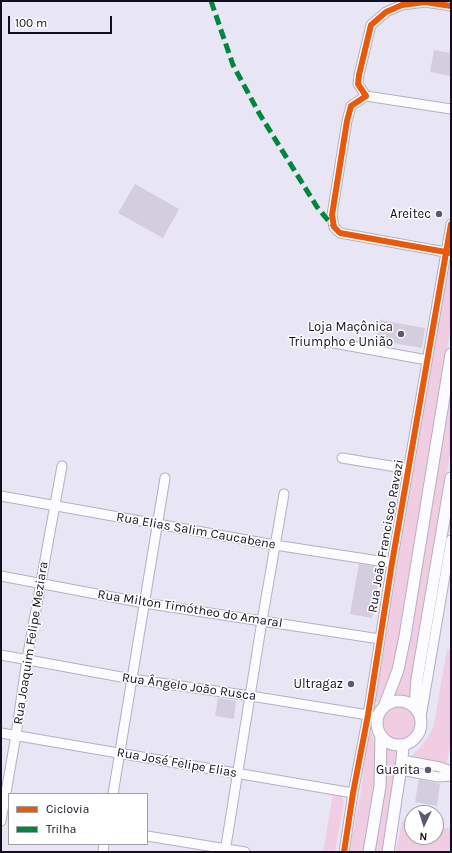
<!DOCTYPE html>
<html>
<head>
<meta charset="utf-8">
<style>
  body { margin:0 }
  #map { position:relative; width:452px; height:853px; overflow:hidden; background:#e8e5f5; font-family:Karla,sans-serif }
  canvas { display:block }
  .frame { position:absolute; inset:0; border:2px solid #130f20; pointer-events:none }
  .legend { position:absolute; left:8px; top:793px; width:140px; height:52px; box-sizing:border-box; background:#fff; border:1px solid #a19fa6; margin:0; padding:5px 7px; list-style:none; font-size:12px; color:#130f20 }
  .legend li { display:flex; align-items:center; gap:8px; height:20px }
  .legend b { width:20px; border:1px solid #a19fa6 }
  .north { position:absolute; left:404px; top:805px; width:40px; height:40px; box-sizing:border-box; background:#fff; border:1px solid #a19fa6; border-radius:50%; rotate:184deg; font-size:11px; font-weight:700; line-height:16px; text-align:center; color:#130f20 }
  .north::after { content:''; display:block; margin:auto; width:14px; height:18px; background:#5e5a6b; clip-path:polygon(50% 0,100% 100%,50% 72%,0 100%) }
  .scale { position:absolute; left:8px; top:16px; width:104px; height:18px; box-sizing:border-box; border:2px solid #130f20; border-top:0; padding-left:5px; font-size:12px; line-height:14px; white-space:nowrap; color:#130f20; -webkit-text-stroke:3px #fff; paint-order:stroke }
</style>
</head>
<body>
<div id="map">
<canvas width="452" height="853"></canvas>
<div class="frame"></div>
<ul class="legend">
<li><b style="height:5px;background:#e8590c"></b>Ciclovia</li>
<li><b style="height:5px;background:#00873e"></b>Trilha</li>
</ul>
<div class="north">N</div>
<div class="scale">100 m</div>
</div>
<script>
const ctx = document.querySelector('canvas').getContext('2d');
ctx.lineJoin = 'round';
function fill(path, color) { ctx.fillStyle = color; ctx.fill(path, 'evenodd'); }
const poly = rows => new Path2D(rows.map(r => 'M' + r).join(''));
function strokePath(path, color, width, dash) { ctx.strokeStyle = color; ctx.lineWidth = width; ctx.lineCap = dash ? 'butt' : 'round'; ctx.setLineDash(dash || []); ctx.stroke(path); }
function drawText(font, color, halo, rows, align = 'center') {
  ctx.font = font + ' Karla,sans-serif'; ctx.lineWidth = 3; ctx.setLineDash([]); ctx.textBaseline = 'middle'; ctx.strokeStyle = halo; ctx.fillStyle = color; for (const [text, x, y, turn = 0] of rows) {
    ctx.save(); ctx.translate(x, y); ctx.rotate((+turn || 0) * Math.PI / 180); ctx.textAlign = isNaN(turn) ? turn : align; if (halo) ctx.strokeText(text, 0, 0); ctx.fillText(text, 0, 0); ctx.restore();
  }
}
fill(poly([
  [450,264,451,265,451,321,449,337,400,636,395,658,380,702,377,703,375,701,447,265],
  [451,386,451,448,434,551,412,698,404,695,398,695,392,697],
  [447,649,451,650,451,743,446,766,415,759,412,757,413,754,420,748,428,737,434,725],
  '381 722a18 18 0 1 1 36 0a18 18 0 1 1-36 0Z',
  [372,733,374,738,375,776,372,804,364,852,349,852,362,786,367,741,370,734],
  [387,748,389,748,400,750,384,852,372,852,384,791],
  [333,794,339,795,342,797,344,802,335,852,323,852],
  [402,821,412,823,412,837,436,837,436,827,451,829,451,852,396,852]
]), '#f0cde2');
fill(poly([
  [434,50,451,53,451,76,430,72],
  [135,184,179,209,163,238,118,213],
  [380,320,425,328,422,348,376,340],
  [359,564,381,567,372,618,350,614],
  [218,698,236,701,234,719,215,716],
  [419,779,440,784,437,806,415,802]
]), '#d4cddd');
const minor = poly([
  [451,6,425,2,402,5,386,12,371,25,359,75,358,84,366,96,351,106,347,121,332,215,334,227,340,233,451,253],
  [366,96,451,109],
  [334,343,427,360],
  [342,458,409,469],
  [1,496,275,545,392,563],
  [1,576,144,603,380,639],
  [1,655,132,679,251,696,368,715,377,718],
  [421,717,451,540],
  [1,733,353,793],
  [402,760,440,767,451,771],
  [401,770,438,777,451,776],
  [113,794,165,478],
  [1,821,16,735,27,659,62,466],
  [147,836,245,852],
  [103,852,104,844],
  [225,852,262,621,284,494],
  [344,852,353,793,368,715,392,563,451,224]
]);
const major = poly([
  '377 723a22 22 0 1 1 44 0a22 22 0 1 1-44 0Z',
  [384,707,398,670,405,636,451,354],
  [415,708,417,679,451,478],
  [369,852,380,786,381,735],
  [388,852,402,760,403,745]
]);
strokePath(minor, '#b3b0c0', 11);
strokePath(major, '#b3b0c0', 13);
strokePath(minor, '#fcfbfe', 9);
strokePath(major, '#fcfbfe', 11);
strokePath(poly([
  [211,1,233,65,259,113,317,207,332,225]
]), '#00873e', 5, [10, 5]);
strokePath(poly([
  [451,6,425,2,402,5,386,12,371,25,359,75,358,84,366,96,351,106,347,121,332,215,334,227,340,233,451,253],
  [344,852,353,793,368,715,392,563,451,224]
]), '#e8590c', 6);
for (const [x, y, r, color] of [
  [439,214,4,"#5e5a6b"],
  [401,334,4,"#5e5a6b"],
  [351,684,4,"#5e5a6b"],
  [428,770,4,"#5e5a6b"]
]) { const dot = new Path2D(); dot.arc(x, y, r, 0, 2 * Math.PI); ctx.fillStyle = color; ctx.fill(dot); strokePath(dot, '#fff', 1.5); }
drawText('13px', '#130f20', '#fff', [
  ["Areitec",431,214],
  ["Loja Maçônica",393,327],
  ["Triumpho e União",393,342],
  ["Ultragaz",343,684],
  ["Guarita",420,770]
], 'right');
drawText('13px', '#130f20', '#fff', [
  ["Rua Elias Salim Caucabene",196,531,10],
  ["Rua João Francisco Ravazi",386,536,-80],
  ["Rua Milton Timótheo do Amaral",190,609,9],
  ["Rua Joaquim Felipe Meziara",31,643,-81],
  ["Rua Ângelo João Rusca",189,687,8],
  ["Rua José Felipe Elias",177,763,10]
]);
</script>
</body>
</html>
